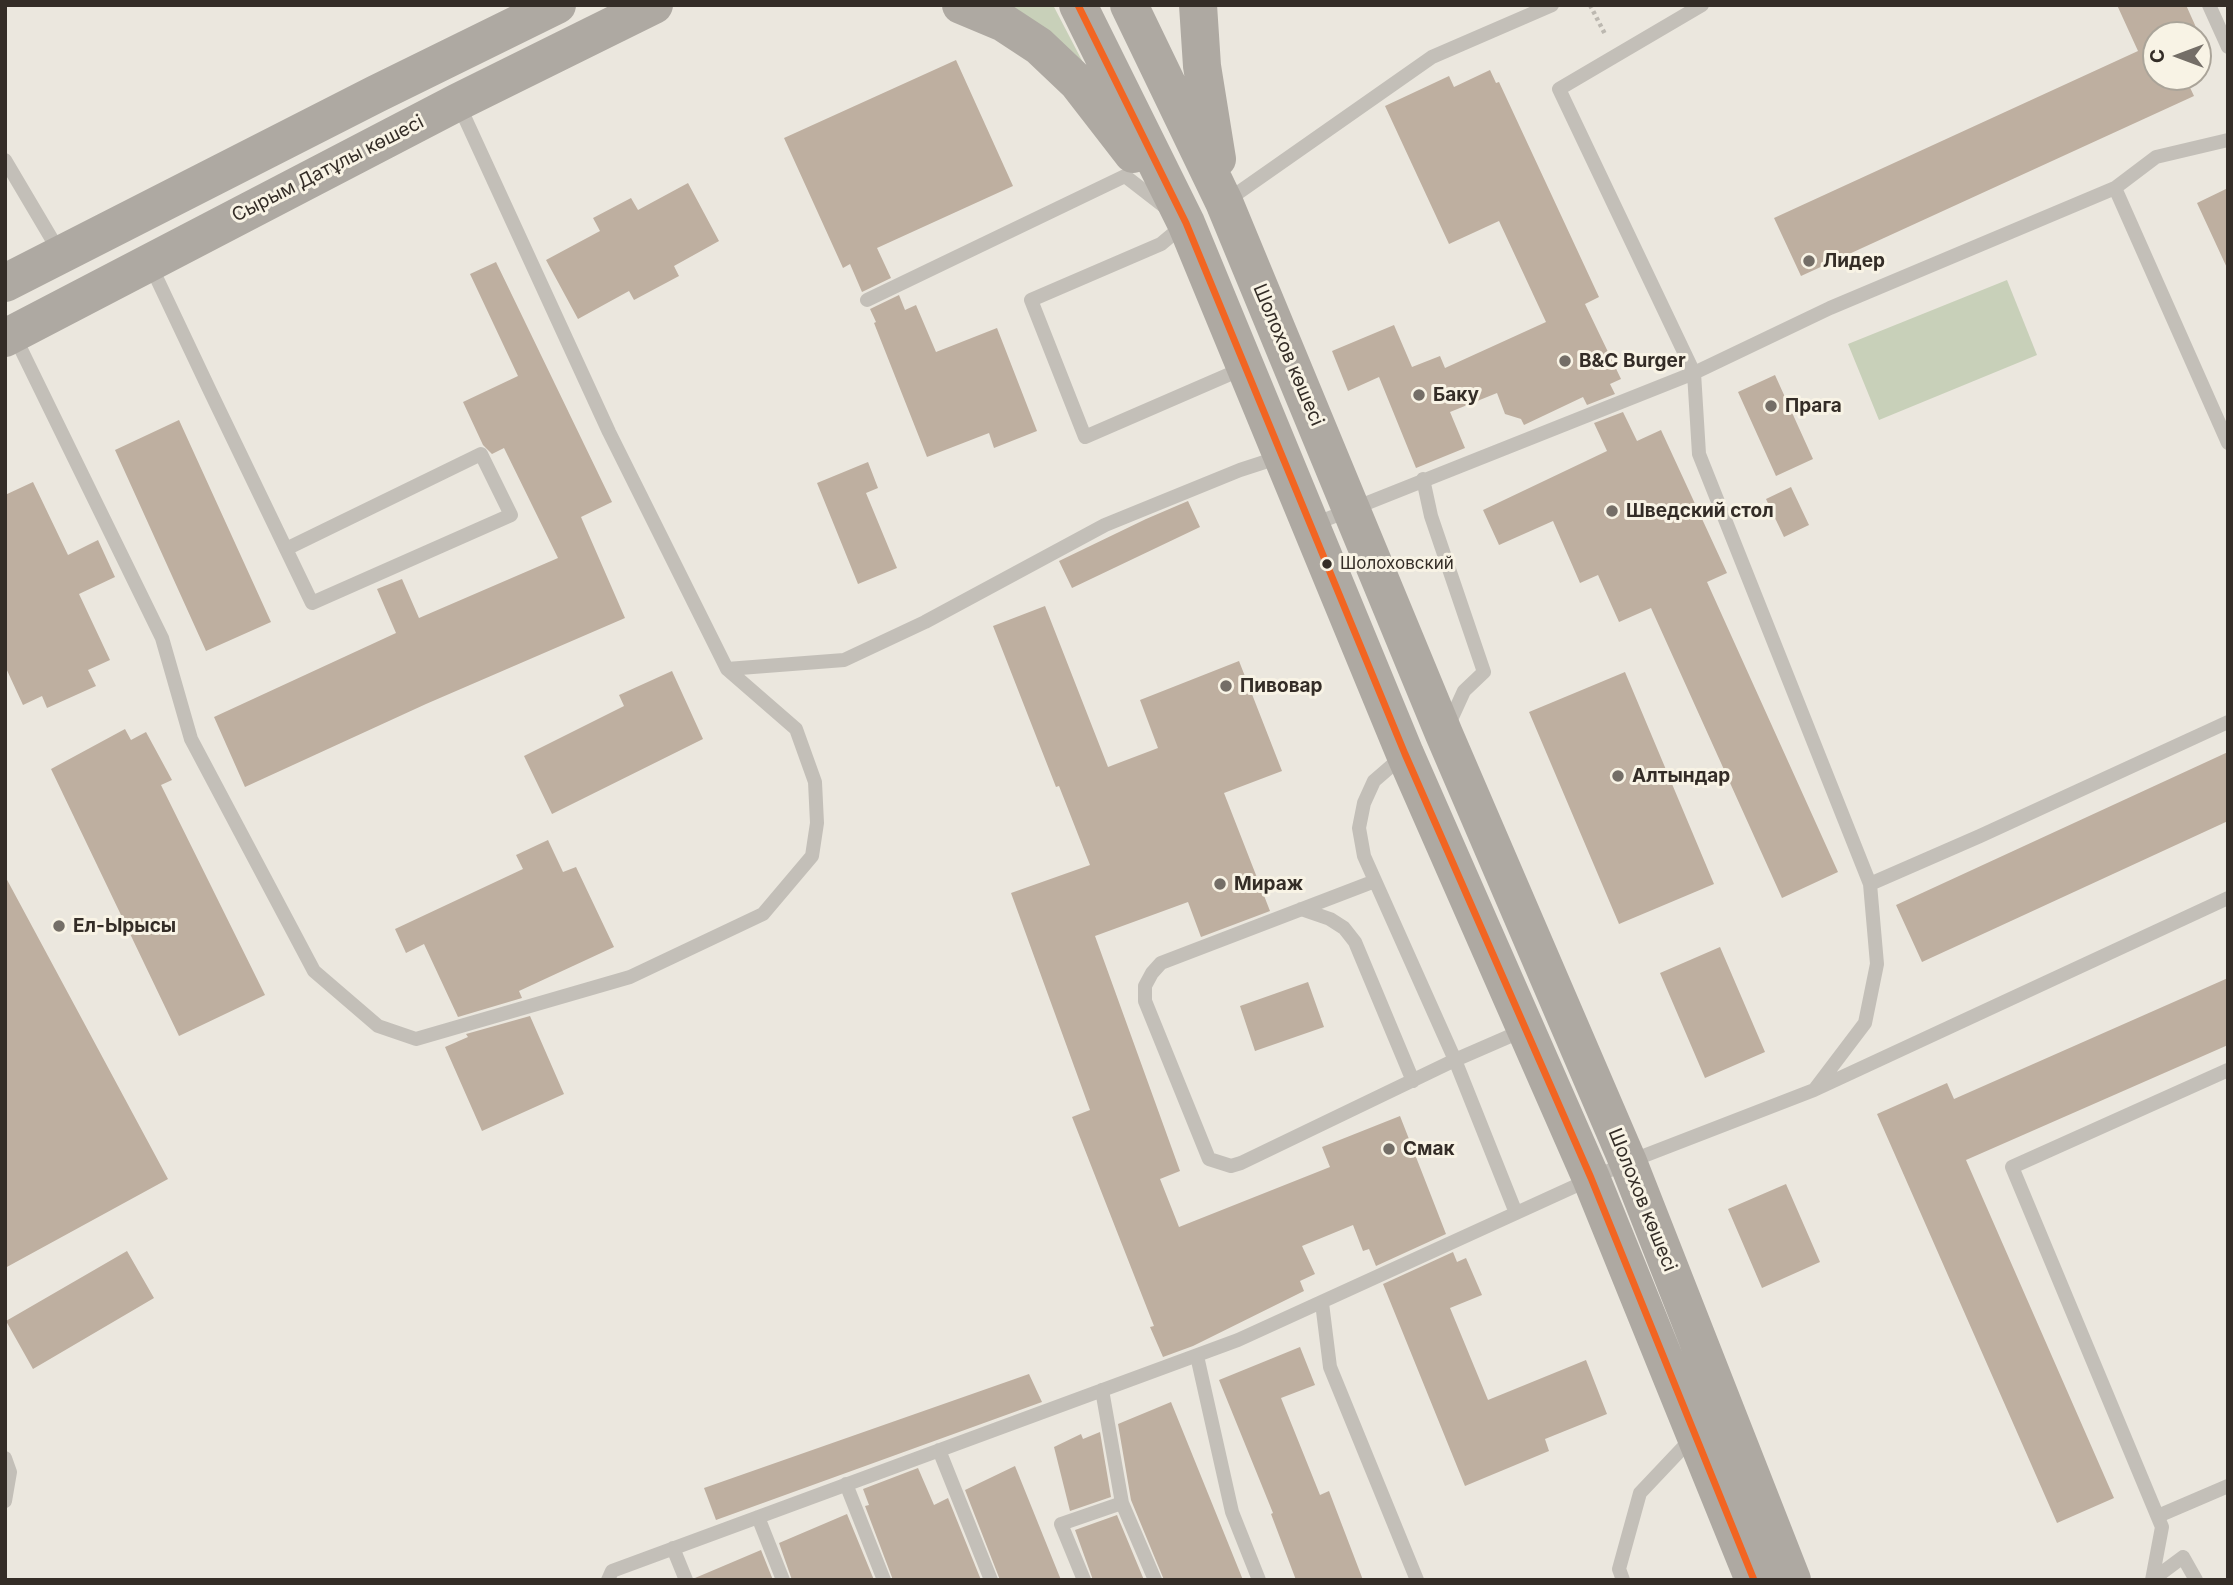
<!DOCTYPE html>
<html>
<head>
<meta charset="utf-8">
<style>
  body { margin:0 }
  #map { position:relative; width:2233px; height:1585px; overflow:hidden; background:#ebe7de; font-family:Inter,sans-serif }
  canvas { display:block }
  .frame { position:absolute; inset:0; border:7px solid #342d27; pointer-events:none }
  .north { position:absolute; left:2142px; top:21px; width:70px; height:70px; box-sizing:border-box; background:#f8f3e5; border:2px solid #aaa499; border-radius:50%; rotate:270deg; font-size:19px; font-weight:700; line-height:28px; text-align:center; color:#342d27 }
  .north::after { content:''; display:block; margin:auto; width:24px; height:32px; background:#746e67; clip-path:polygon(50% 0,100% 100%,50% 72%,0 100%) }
</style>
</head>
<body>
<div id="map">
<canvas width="2233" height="1585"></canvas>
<div class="frame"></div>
<div class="north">С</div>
</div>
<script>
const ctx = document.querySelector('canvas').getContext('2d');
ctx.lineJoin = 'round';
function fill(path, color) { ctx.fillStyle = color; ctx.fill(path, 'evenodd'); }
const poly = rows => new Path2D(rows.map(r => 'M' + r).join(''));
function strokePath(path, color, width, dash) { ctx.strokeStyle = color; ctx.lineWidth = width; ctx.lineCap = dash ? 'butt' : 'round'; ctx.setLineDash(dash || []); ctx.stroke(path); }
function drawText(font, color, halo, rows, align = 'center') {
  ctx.font = font + ' Inter,sans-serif'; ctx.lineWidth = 6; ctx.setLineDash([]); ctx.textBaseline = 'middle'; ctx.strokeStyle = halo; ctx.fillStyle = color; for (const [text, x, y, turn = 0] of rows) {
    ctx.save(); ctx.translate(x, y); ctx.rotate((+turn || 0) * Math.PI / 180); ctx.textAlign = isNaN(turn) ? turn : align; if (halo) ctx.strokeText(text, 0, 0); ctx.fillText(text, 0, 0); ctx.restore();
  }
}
fill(poly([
  [993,5,1053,5,1101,97],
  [2007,280,2037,355,1879,420,1848,344]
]), '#c8d0b9');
fill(poly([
  [2117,5,2186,5,2208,54,2198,58,2198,35,2156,35,2156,77,2185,77,2194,96,1801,276,1774,218,2138,51],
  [956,60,1013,186,877,248,891,278,862,292,850,264,843,268,784,138],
  [1490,70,1496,83,1499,82,1599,297,1585,304,1621,379,1610,384,1615,394,1587,405,1583,397,1524,425,1521,419,1505,414,1497,393,1450,412,1465,448,1416,468,1379,377,1348,391,1332,351,1394,325,1412,367,1440,356,1445,368,1546,322,1499,221,1449,244,1385,106,1449,76,1454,87],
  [688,183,719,241,674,266,679,276,634,300,629,291,578,319,546,260,600,231,593,218,631,198,638,210],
  [2228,188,2228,270,2197,203],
  [496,262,612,502,581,517,625,618,426,704,245,787,214,717,396,633,377,589,402,579,419,618,558,558,504,448,492,454,483,445,463,402,518,376,470,274],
  [899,295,905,310,916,305,936,352,997,328,1037,431,994,448,989,433,927,457,874,323,876,322,870,309],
  [1775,375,1813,459,1776,476,1738,392],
  [1623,412,1637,441,1661,430,1727,573,1707,582,1838,872,1782,898,1651,608,1619,622,1598,575,1580,583,1553,521,1499,545,1483,510,1607,451,1594,423],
  [179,420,271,622,206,651,115,450],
  [868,462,878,488,866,493,897,568,858,584,817,483],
  [33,482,68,555,98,540,115,577,79,594,110,660,88,670,96,686,47,708,42,696,23,705,5,666,5,495],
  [1791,487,1809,525,1784,537,1766,499],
  [1188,501,1200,527,1072,588,1059,561,1146,519],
  [1045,606,1108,767,1158,748,1140,700,1239,661,1282,771,1224,793,1270,911,1201,937,1188,902,1095,936,1180,1171,1160,1179,1179,1227,1330,1167,1322,1147,1400,1116,1446,1234,1376,1266,1369,1249,1363,1251,1353,1225,1302,1246,1315,1274,1300,1281,1304,1291,1193,1346,1163,1357,1150,1327,1154,1326,1072,1117,1090,1110,1011,893,1090,865,1059,786,1056,787,993,626],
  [672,671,703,739,552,814,524,756,624,706,619,695],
  [1625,672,1714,884,1619,924,1529,712],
  [125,729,131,740,146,732,172,780,161,785,265,995,179,1036,51,769],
  [2228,752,2228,821,1922,962,1896,905],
  [548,840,563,872,576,867,614,947,519,991,522,998,458,1017,424,944,406,953,395,929,523,869,516,855],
  [5,876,168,1179,5,1268],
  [1720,947,1765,1052,1705,1078,1660,973],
  [2228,978,2228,1045,1966,1160,2114,1498,2057,1523,1877,1114,1947,1083,1954,1099],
  [1308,982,1324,1027,1255,1051,1240,1006],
  [530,1016,564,1094,482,1131,445,1047,468,1037,466,1034],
  [1786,1184,1820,1262,1762,1288,1728,1209],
  [127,1251,154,1298,33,1369,6,1321],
  [1453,1252,1457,1262,1466,1258,1482,1295,1450,1308,1488,1400,1586,1360,1607,1414,1545,1439,1549,1451,1465,1486,1383,1284],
  [1300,1347,1315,1385,1281,1398,1320,1495,1329,1491,1363,1580,1296,1580,1271,1514,1273,1513,1219,1380],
  [1029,1374,1042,1402,716,1520,704,1488],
  [1171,1402,1243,1580,1164,1580,1131,1500,1118,1424],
  [1100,1432,1111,1497,1070,1511,1054,1447,1081,1434,1083,1439],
  [1015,1466,1061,1580,1000,1580,965,1490],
  [918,1468,934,1505,948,1498,981,1580,893,1580,865,1506,869,1505,863,1489],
  [847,1514,874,1580,792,1580,779,1543],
  [1117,1515,1144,1580,1093,1580,1075,1530],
  [761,1550,773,1580,695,1580,695,1578]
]), '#beafa0');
strokePath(poly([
  [1590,5,1606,36]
]), '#bcb8b0', 4.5, [3.5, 3.5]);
strokePath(poly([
  [2209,5,2228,47],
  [458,103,609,432,727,669,844,660,925,622,1105,525,1240,470,1280,457],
  [2228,140,2156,157,2115,188,2228,443],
  [5,160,60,253],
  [1225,202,1432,57,1552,5],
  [1185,224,1161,244,1031,300,1085,437,1244,368],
  [149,262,210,391,286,549,312,603,511,515,481,454,286,549],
  [867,300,1125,176,1165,207],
  [14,335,162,638,191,739,314,971,378,1026,416,1039,630,977,763,914,812,856,817,823,815,782,796,729,727,669],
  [1423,479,1431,516,1484,672,1464,691,1448,726],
  [1312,525,1694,373,1559,89,1702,5],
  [1404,755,1374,781,1364,803,1359,828,1364,856,1455,1060,1516,1213],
  [1375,881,1161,963,1152,973,1145,986,1145,1001,1209,1159,1231,1166,1241,1163,1455,1060,1524,1030],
  [1870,884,1980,836,2228,722],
  [1301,909,1330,919,1344,928,1355,942,1413,1081],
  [1815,1089,1865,1023,1877,964,1870,884,1699,454,1694,373,1830,308,2115,188],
  [1322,1303,1330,1367,1417,1580],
  [1197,1356,1232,1512,1259,1580],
  [939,1450,991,1580],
  [5,1458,10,1472,5,1501],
  [846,1484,884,1580],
  [1122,1503,1155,1580],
  [2158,1516,2228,1486],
  [758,1517,783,1580],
  [673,1548,686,1580],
  [608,1580,612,1571,1238,1340,1628,1162,1814,1090,2228,898],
  [1084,1580,1061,1524,1122,1503,1102,1390],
  [1623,1580,1619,1569,1640,1493,1692,1438],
  [2152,1580,2162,1527,2012,1167,2228,1070],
  [2152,1580,2183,1557,2196,1580]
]), '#c3bfb8', 14);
strokePath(poly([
  [961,5,1004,23,1039,46,1078,83,1133,154],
  [1078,5,1186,223,1405,754,1591,1178,1754,1580],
  [1129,5,1224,202,1444,734,1628,1162,1792,1580],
  [1198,5,1202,66,1217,159],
  [5,283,376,94,557,5],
  [5,338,458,102,654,5]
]), '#aea9a2', 38);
strokePath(poly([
  [1078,5,1186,223,1405,754,1591,1178,1754,1580]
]), '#f26522', 7);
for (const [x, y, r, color] of [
  [1809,261,7,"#746e67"],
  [1565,361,7,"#746e67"],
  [1419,395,7,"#746e67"],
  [1771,406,7,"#746e67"],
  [1612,511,7,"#746e67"],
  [1327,564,6,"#342d27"],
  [1226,686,7,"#746e67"],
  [1618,776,7,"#746e67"],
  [1220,884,7,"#746e67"],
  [59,926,7,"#746e67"],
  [1389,1149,7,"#746e67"]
]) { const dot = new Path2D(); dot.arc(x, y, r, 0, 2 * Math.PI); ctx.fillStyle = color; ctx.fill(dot); strokePath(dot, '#f8f3e5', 2.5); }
drawText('17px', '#342d27', '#f8f3e5', [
  ["Шолоховский",1340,564]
], 'left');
drawText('19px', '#342d27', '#f8f3e5', [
  ["Сырым Датұлы көшесі",328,169,-27],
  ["Шолохов көшесі",1288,355,67],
  ["Шолохов көшесі",1642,1200,68]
]);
drawText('bold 19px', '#342d27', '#f8f3e5', [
  ["Лидер",1823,261],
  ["B&C Burger",1579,361],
  ["Баку",1433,395],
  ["Прага",1785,406],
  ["Шведский стол",1626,511],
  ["Пивовар",1240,686],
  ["Алтындар",1632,776],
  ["Мираж",1234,884],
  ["Ел-Ырысы",73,926],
  ["Смак",1403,1149]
], 'left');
</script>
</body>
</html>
